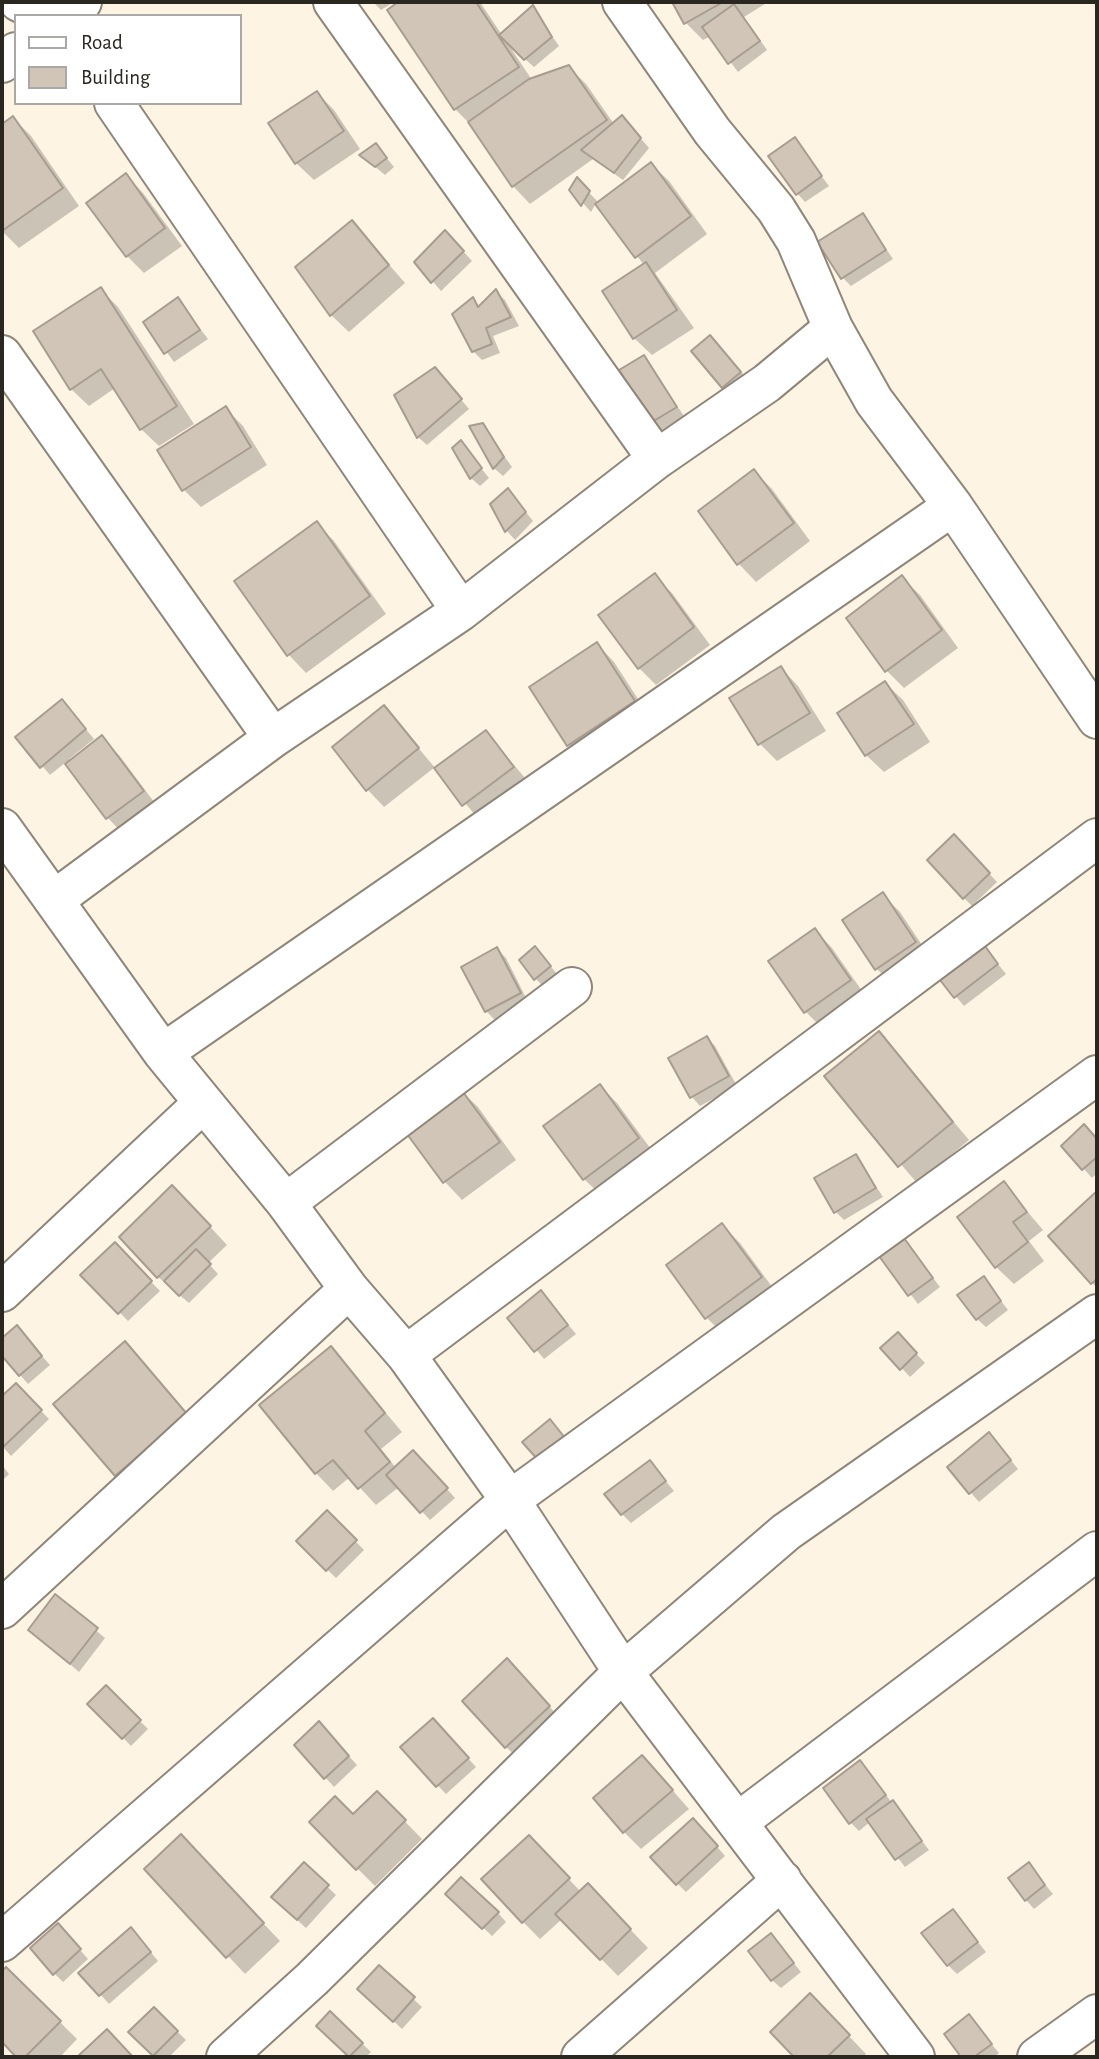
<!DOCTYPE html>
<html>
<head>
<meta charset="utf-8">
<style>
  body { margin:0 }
  #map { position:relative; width:1099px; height:2059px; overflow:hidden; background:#fdf4e4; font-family:"Alegreya Sans",sans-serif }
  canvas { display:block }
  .frame { position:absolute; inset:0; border:4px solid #2a2721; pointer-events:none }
  .legend { position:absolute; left:14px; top:14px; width:228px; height:91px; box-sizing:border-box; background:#fff; border:2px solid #aaa9a6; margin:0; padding:9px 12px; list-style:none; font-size:21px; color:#2a2721 }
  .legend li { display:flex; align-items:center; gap:14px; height:35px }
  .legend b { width:35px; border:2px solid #aaa9a6 }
</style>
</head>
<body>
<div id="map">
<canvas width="1099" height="2059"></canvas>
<div class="frame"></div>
<ul class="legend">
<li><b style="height:9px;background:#fff"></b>Road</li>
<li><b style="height:19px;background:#d1c5b8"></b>Building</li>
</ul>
</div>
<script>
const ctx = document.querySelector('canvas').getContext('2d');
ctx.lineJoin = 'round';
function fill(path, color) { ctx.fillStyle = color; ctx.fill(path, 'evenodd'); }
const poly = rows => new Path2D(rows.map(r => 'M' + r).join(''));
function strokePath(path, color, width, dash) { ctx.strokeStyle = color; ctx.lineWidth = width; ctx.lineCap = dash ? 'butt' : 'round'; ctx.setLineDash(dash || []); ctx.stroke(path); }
fill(poly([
  [373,2,394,2,381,10],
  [401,2,480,2,502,35,532,7,559,46,534,67,508,44,532,80,569,67,586,84,614,124,630,126,649,148,623,180,593,159,530,204,513,186,473,127,455,109,389,10],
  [674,2,768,2,744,17,767,50,738,72,711,36,703,40,686,23],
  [317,93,334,110,360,149,314,180,296,163],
  [13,118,31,136,79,206,19,248,2,231,2,127],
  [794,140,829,186,805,202,797,193],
  [376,145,394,167,385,175,362,156],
  [651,164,669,181,707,234,655,273,694,328,652,355,634,338,644,265,596,203,591,212,571,190,577,180,599,203],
  [126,175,143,193,182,246,144,273,127,256],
  [863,215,893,259,851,286,842,277],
  [352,222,405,283,349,332,331,315],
  [454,241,472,261,441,291,416,262],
  [101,290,118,307,194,424,159,446,141,429,115,388,89,406,71,389],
  [496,292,505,300,519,326,493,336,500,353,482,360,473,351,473,299,480,307],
  [178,300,208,339,174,362,145,323],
  [719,346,749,381,732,395,693,352],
  [644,357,684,416,662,430,653,421],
  [443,378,469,409,427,445,418,437],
  [226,409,243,426,267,465,201,507,184,490],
  [482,425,512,467,503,476,494,468,472,427],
  [461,443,489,478,480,486,471,478],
  [754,471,772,489,810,541,756,582,739,564,700,511],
  [508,490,533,521,515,540,507,531,493,505],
  [316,523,334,541,386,614,306,673,289,655,236,582],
  [654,576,672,593,710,645,656,685,639,668],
  [902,578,920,595,958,648,904,688,887,671],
  [597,644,614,662,651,719,586,762,569,745],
  [781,668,798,686,826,731,777,761,760,744],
  [885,683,903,700,930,742,884,772,866,755],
  [384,707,436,769,486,732,531,785,481,822,435,767,384,807,367,789],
  [70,710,94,739,69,759,71,762,102,738,119,755,160,810,125,836,108,818,66,762,50,775,18,737],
  [963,845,997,882,972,906,964,898],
  [882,894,900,912,932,960,894,986,877,969],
  [815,930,832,948,867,998,823,1029,806,1012],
  [535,948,558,975,544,987,536,979],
  [985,948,1006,974,964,1006,942,980],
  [497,949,506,958,528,1002,495,1020,486,1011],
  [879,1033,969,1140,917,1183,826,1077],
  [707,1038,715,1046,737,1086,700,1106,692,1097,670,1059],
  [600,1086,617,1103,656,1156,602,1196,584,1179],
  [460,1090,478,1107,516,1160,462,1200,445,1182,406,1130],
  [1084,1127,1097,1140,1097,1173,1092,1178,1063,1146],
  [856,1156,883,1197,844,1220,836,1212],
  [1004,1184,1043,1230,1029,1241,1044,1261,1014,1284,996,1267],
  [1097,1194,1097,1288,1050,1237],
  [190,1205,227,1245,208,1263,218,1274,189,1303,158,1277],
  [722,1225,740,1243,778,1295,724,1335,707,1318,668,1265],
  [904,1240,940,1287,918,1304,882,1257],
  [115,1245,160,1291,128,1321,83,1275],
  [984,1279,1008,1310,986,1327,977,1319],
  [541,1292,576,1334,544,1359,510,1318],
  [17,1328,50,1365,28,1384,2,1354,2,1341],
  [898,1334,925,1363,910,1377,883,1348],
  [125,1344,203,1432,133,1493,116,1475],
  [331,1348,402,1432,381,1449,396,1468,422,1461,455,1498,430,1520,399,1487,376,1505,350,1477,333,1491,316,1473],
  [16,1385,49,1419,11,1456,2,1446,2,1398],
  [997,1443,1018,1469,979,1502,949,1467],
  [650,1462,674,1491,631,1523,622,1514],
  [2,1465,9,1474,2,1481],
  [327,1512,364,1550,336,1578,298,1541],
  [56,1597,105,1638,79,1672,30,1630],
  [524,1678,566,1725,524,1764,506,1747],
  [106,1687,148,1729,131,1746,90,1704],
  [441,1729,476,1767,446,1794,402,1748],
  [327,1732,357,1765,334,1787,296,1745],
  [860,1762,929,1850,905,1867,870,1822,859,1831,850,1822],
  [659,1775,689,1809,641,1849,624,1832],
  [377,1793,422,1839,375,1886,311,1822,353,1817],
  [702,1829,725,1856,686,1892,677,1883],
  [198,1854,280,1941,245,1974,147,1869],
  [546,1855,581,1892,605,1903,648,1948,618,1976,562,1919,540,1939,523,1922],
  [305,1865,336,1895,306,1928,282,1906],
  [1029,1865,1053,1894,1034,1909,1026,1900],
  [448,1894,498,1913,506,1922,492,1936],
  [953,1911,986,1952,957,1974,948,1965],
  [66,1934,88,1959,63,1982,54,1973],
  [771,1935,801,1972,781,1988,772,1980],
  [139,1938,158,1961,109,2004,81,1973],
  [379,1967,422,2007,402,2029,360,1989],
  [6,1969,77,2039,60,2057,19,2057,2,2040,2,1974],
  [154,2009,186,2040,169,2057,156,2057,131,2032],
  [330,2013,371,2052,366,2057,350,2057,319,2026],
  [827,2013,866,2054,863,2057,796,2057,772,2032],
  [969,2017,999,2053,994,2057,963,2057,946,2035]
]), '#0003');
const building = poly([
  [398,2,476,2,519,67,454,110,387,10,398,2],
  [672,2,723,2,684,24,672,2],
  [734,4,760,41,728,64,702,27,734,4],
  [533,5,552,37,524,60,499,35,533,5],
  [569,65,607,120,512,187,468,122,529,79,569,65],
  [317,91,344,131,295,164,268,123,317,91],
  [622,115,641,138,614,173,581,150,622,115],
  [13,116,63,188,2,231,2,124,13,116],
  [795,137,822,176,796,195,768,156,795,137],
  [376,143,387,158,375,167,359,155,376,143],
  [651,162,691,216,635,258,595,204,651,162],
  [126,173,165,228,126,257,86,203,126,173],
  [577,177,590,191,581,206,569,190,577,177],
  [863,213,886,250,841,279,817,242,863,213],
  [352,220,389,265,330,316,295,267,352,220],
  [445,230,464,251,431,283,414,262,445,230],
  [646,262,677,310,633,339,602,291,646,262],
  [101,287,177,406,140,430,101,369,70,390,33,331,101,287],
  [496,289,511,317,486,328,492,344,472,352,452,314,473,297,478,307,496,289],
  [178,297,200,330,164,354,143,322,178,297],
  [710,335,741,372,722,388,691,351,710,335],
  [644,355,677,407,652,422,619,370,644,355],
  [435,367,462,399,417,438,394,395,435,367],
  [226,406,251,447,182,491,157,450,226,406],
  [483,423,504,457,493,469,469,426,483,423],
  [461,440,482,468,470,479,452,448,461,440],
  [754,469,794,523,737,565,698,511,754,469],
  [508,488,526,512,505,532,490,504,508,488],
  [317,521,370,596,287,656,234,581,317,521],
  [655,573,694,627,638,669,598,615,655,573],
  [902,575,942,630,885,672,846,618,902,575],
  [597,642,635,701,567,746,529,687,597,642],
  [781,666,810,713,758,745,729,698,781,666],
  [885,681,914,724,865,756,837,713,885,681],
  [62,699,86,729,40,768,15,737,62,699],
  [384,705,419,748,366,791,332,747,384,705],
  [486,730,514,767,462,806,434,768,486,730],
  [102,735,144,791,106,819,65,764,102,735],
  [954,834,990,873,963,899,927,860,954,834],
  [883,892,916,942,875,970,842,920,883,892],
  [815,928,851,980,804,1013,768,961,815,928],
  [535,946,551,966,534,980,519,960,535,946],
  [985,946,998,964,954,998,940,980,985,946],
  [497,947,521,993,485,1012,461,967,497,947],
  [879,1031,953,1122,898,1167,824,1076,879,1031],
  [707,1036,729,1076,690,1098,668,1058,707,1036],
  [600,1084,639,1138,583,1180,543,1126,600,1084],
  [460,1088,500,1142,443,1183,404,1130,460,1088],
  [1084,1124,1097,1139,1097,1157,1082,1170,1061,1146,1084,1124],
  [856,1154,876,1188,834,1213,814,1178,856,1154],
  [1004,1181,1027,1212,1013,1222,1028,1242,995,1268,957,1217,1004,1181],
  [172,1185,211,1226,157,1278,119,1237,172,1185],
  [1097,1191,1097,1279,1091,1284,1048,1236,1097,1191],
  [722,1223,762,1277,705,1319,666,1265,722,1223],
  [904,1238,933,1278,908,1296,879,1256,904,1238],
  [115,1242,152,1281,118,1314,80,1275,115,1242],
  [196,1249,211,1264,179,1296,164,1281,196,1249],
  [984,1276,1001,1301,976,1320,957,1295,984,1276],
  [541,1290,568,1325,534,1352,507,1318,541,1290],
  [17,1325,42,1356,19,1376,2,1356,2,1338,17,1325],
  [898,1332,917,1353,900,1370,880,1348,898,1332],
  [125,1341,187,1414,115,1476,53,1404,125,1341],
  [331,1346,385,1413,365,1431,390,1462,358,1489,333,1460,315,1474,259,1405,331,1346],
  [16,1383,42,1410,2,1448,2,1396,16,1383],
  [550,1419,565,1438,538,1460,522,1442,550,1419],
  [989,1432,1011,1460,969,1494,947,1467,989,1432],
  [413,1450,448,1488,420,1513,386,1475,413,1450],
  [650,1460,666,1481,621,1515,604,1494,650,1460],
  [327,1510,357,1540,326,1571,296,1541,327,1510],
  [55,1594,98,1628,70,1664,28,1630,55,1594],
  [507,1658,550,1706,505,1748,462,1701,507,1658],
  [106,1685,141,1720,122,1739,87,1704,106,1685],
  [433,1718,469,1758,436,1787,400,1747,433,1718],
  [319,1721,349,1756,324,1779,294,1745,319,1721],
  [642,1755,673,1790,623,1833,593,1798,642,1755],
  [860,1760,886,1795,849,1824,823,1788,860,1760],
  [377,1791,406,1820,356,1870,309,1822,335,1796,353,1814,377,1791],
  [893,1800,922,1841,895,1860,866,1819,893,1800],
  [693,1818,718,1846,676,1885,650,1857,693,1818],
  [181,1834,264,1923,226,1958,144,1869,181,1834],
  [529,1835,570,1878,522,1923,481,1879,529,1835],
  [304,1862,329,1885,297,1920,271,1897,304,1862],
  [1029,1862,1045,1885,1025,1901,1008,1878,1029,1862],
  [461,1877,499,1912,482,1929,445,1894,461,1877],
  [588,1883,631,1929,600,1960,555,1914,588,1883],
  [953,1909,978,1942,947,1966,921,1933,953,1909],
  [58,1923,81,1949,53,1975,30,1948,58,1923],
  [131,1927,151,1952,99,1996,78,1973,131,1927],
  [771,1933,794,1963,771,1981,748,1951,771,1933],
  [379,1965,415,1997,393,2022,357,1989,379,1965],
  [6,1967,61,2021,25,2057,16,2057,2,2042,2,1971,6,1967],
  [810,1993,850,2035,827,2057,794,2057,770,2032,810,1993],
  [154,2007,178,2031,153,2056,128,2032,154,2007],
  [330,2011,363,2043,349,2057,316,2026,330,2011],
  [969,2014,992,2044,974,2057,961,2057,944,2034,969,2014],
  [107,2029,133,2057,77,2057,107,2029]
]);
fill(building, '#d1c5b8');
strokePath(building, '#a89c90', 2);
const minor = poly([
  [19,2,48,16],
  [333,2,657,459],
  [63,16,82,2],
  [2,63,16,52],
  [114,103,461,611],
  [2,355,273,738],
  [953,506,1097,719],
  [2,828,163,1053,286,1203,349,1289,406,1355,510,1500,623,1672,915,2057],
  [54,900,273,738,461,611,657,459,767,383,833,328,796,241,776,209,712,131,622,2],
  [163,1053,953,506,874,401,833,328],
  [286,1203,572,987],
  [2,1292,203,1103],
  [406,1355,1097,838],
  [2,1609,349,1289],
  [738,1822,1097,1551],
  [2,1942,510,1500,1097,1075],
  [226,2057,312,1979,623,1672,786,1532,1097,1314],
  [581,2057,782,1880],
  [1037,2057,1097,2014]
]);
strokePath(minor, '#8e8678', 42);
strokePath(minor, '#fff', 38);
</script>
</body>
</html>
